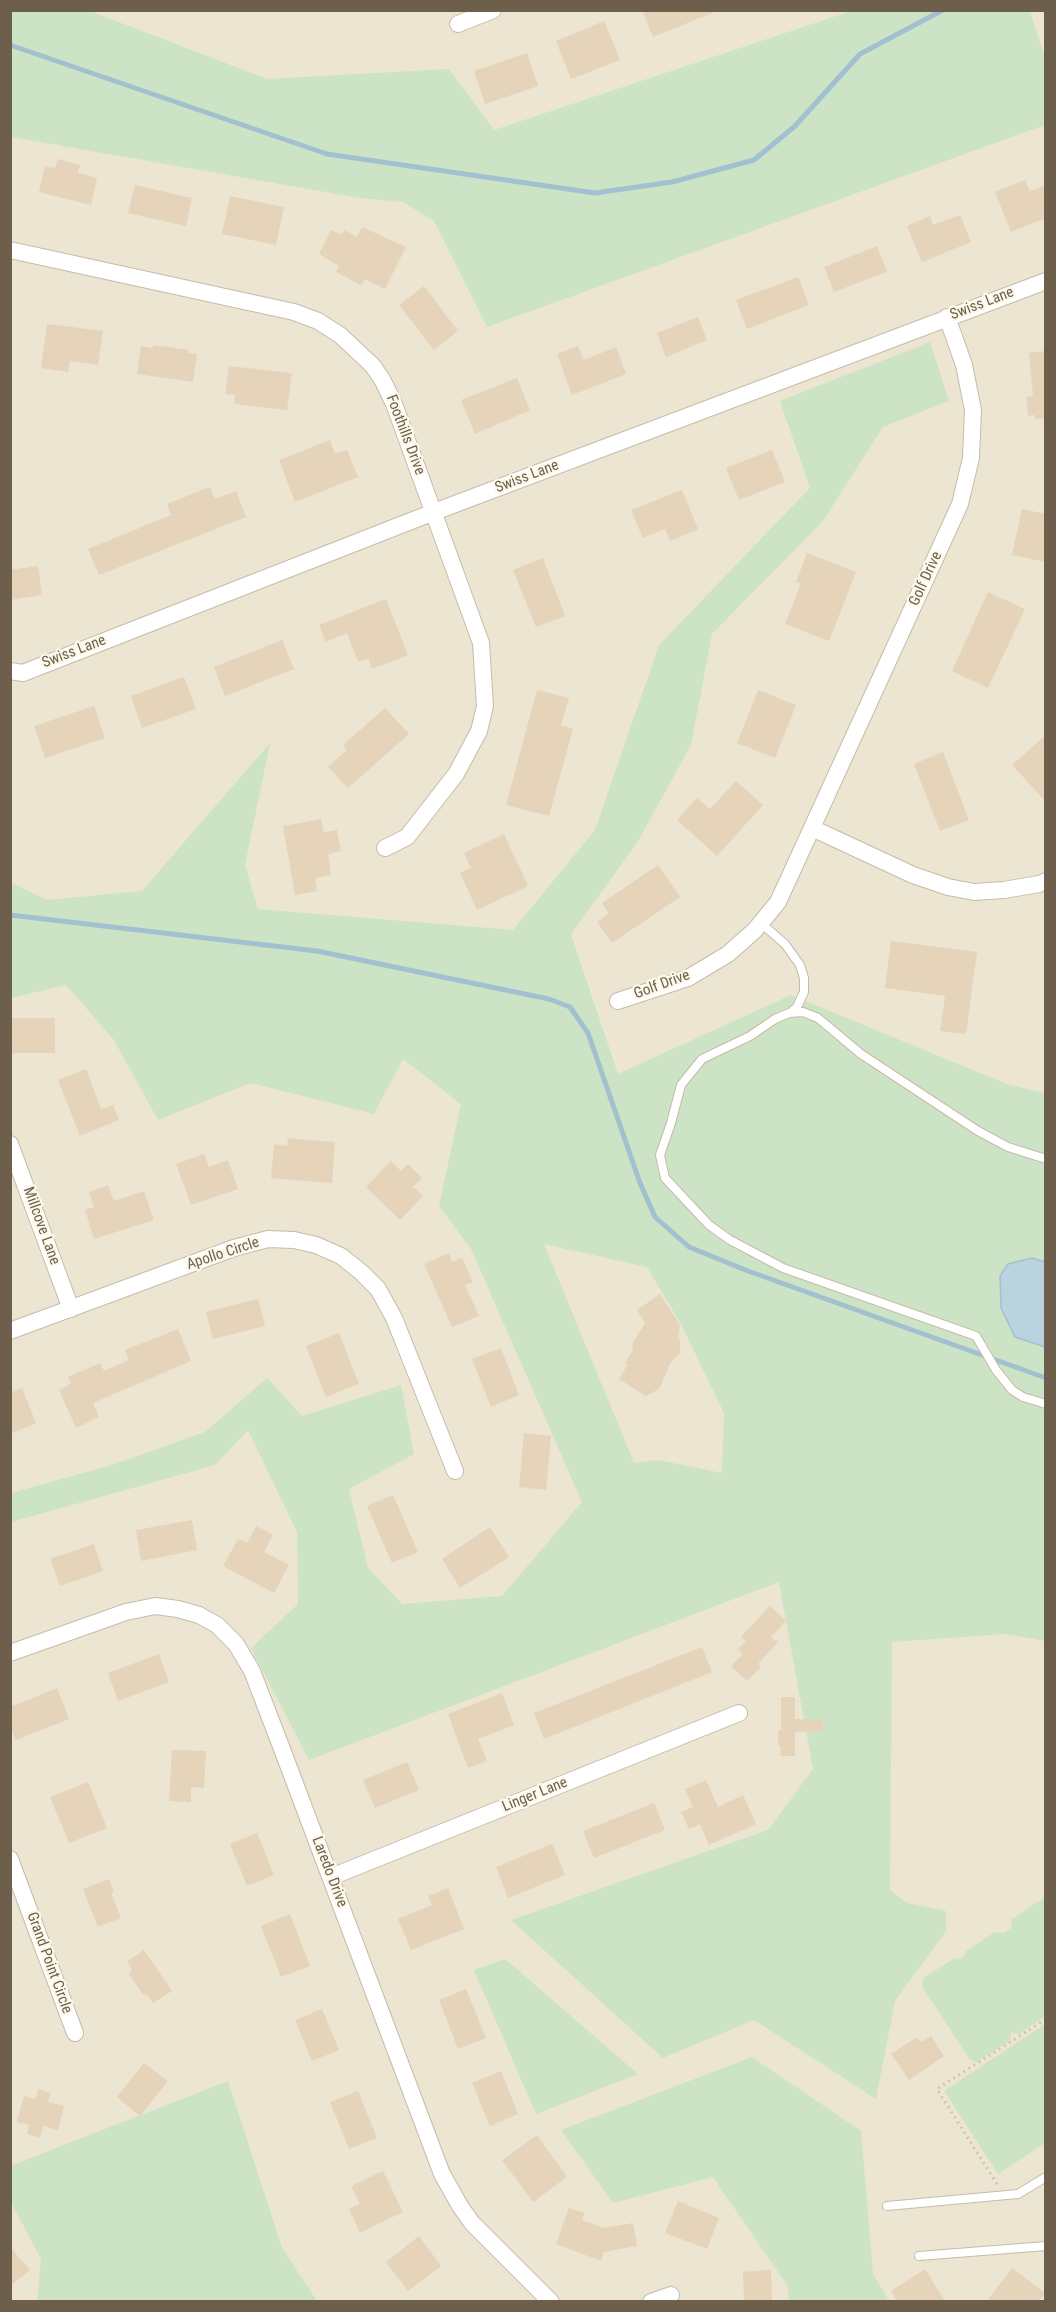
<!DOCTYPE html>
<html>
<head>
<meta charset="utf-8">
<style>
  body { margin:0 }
  #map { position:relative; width:1056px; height:2312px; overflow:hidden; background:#f9f5e4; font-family:"Roboto Condensed",sans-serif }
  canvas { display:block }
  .frame { position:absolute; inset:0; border:12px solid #6e5f4d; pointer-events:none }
</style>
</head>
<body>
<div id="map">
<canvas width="1056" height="2312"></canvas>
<div class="frame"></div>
</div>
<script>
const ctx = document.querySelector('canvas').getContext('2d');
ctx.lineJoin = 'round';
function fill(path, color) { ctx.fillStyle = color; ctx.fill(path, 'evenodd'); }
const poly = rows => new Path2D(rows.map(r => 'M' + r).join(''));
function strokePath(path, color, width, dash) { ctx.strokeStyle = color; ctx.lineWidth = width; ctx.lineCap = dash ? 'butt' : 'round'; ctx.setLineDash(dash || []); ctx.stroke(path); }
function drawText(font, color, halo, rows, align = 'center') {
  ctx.font = font + ' "Roboto Condensed",sans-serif'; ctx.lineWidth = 4.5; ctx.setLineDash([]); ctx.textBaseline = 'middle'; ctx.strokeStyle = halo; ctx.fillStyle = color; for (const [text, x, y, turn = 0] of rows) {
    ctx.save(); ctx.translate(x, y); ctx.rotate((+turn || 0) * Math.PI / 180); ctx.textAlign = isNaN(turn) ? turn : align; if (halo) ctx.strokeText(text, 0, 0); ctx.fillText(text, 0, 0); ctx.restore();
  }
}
fill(poly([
  [11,11,1045,11,1045,2301,11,2301]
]), '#ece5d2');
fill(poly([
  [10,11,90,11,267,79,449,69,494,130,851,11,1030,11,1045,58,1045,125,487,327,434,221,403,202,360,198,11,137],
  [930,342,949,401,883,427,823,521,712,634,691,745,637,843,571,934,618,1074,791,995,1009,1085,1045,1093,1045,1641,1006,1634,892,1642,890,1890,907,1903,946,1911,946,1931,895,2001,876,2099,754,2020,663,2058,511,1920,768,1830,813,1769,779,1582,309,1760,251,1648,298,1604,297,1532,248,1430,215,1465,11,1522,11,1493,112,1465,205,1432,267,1378,302,1416,401,1385,414,1454,349,1489,368,1568,402,1604,502,1596,582,1502,471,1249,439,1206,461,1104,403,1059,374,1114,251,1083,158,1120,114,1040,66,985,11,998,10,882,47,900,142,891,270,743,245,865,258,909,513,930,595,830,659,645,810,488,780,401],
  [544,1244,647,1267,682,1326,724,1413,722,1473,658,1460,634,1463],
  [1045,1897,1045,2016,1019,2034,1011,2032,1010,2040,977,2062,970,2060,922,1986,923,1978,955,1958,963,1959,966,1951,995,1932,1004,1933,1011,1928,1012,1919],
  [505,1959,638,2074,536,2114,474,1970],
  [1045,2024,1045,2143,998,2174,944,2091],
  [752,2057,861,2131,873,2274,889,2301,789,2301,787,2285,713,2177,613,2203,561,2130],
  [228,2081,282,2248,317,2301,37,2301,41,2259,11,2202,10,2166]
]), '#cce4c5');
const water = poly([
  [1032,1258,1045,1262,1045,1347,1015,1337,1001,1308,1000,1276,1008,1264,1032,1258]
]);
fill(water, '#bbd3df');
strokePath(water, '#a3c0d0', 1.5);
strokePath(poly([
  [10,45,327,154,595,193,672,182,754,160,795,126,860,54,943,10],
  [10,915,317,951,549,999,570,1007,588,1033,640,1183,655,1217,689,1247,748,1271,1046,1378]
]), '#a3c0d0', 5);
fill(poly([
  [642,10,717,10,717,11,653,37],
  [604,21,620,60,571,79,556,41],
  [527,53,538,86,485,104,474,71],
  [58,159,80,165,78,173,97,178,91,205,39,192,45,166,55,168],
  [1025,180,1030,191,1046,185,1046,218,1011,232,995,192],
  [135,185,192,198,186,226,128,213],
  [230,196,284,207,276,245,222,234],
  [960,215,971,242,922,262,907,226,930,216,933,225],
  [362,227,406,247,385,289,365,279,361,285,336,272,339,266,319,254,331,230,342,235,344,230,357,237],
  [877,246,887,272,834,292,824,267],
  [798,277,809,305,747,329,736,300],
  [424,286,458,331,434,350,399,305],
  [698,317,707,340,666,357,657,333],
  [47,324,103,331,98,365,70,361,68,372,41,368],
  [153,345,189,350,188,353,197,354,193,382,137,374,141,346,153,348],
  [578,346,584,360,616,347,626,374,572,395,557,354],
  [1046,351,1046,418,1035,419,1035,415,1028,416,1026,397,1033,396,1029,353],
  [229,366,292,373,287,410,234,404,235,395,225,394],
  [517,378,530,410,475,434,461,400],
  [330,440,335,454,347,450,358,477,295,502,279,460],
  [772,450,785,482,739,500,726,468],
  [210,487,215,499,236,491,246,517,99,575,88,549,171,515,167,504],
  [682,490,698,529,670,541,665,529,643,538,631,510],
  [1022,509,1046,514,1046,562,1012,555],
  [807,553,856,572,829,641,785,624,801,583,796,582],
  [543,558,565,616,536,627,513,570],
  [38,566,42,595,10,600,10,570],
  [988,592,1025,609,988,688,952,671],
  [386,599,408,655,372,669,368,658,358,662,347,633,326,642,319,625],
  [282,640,294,669,225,696,214,667],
  [184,677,196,709,142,728,131,696],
  [537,690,569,698,561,725,573,729,549,816,506,805],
  [758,690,796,705,775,758,737,743],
  [94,706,105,738,45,758,34,726],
  [385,708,409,734,348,788,328,767,347,750,343,745],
  [1046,735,1046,802,1012,765],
  [943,752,969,820,940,831,914,764],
  [736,781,763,805,717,856,677,820,697,798,710,809],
  [321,819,324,832,337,830,341,851,328,854,331,875,315,878,317,891,295,895,283,826],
  [504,834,528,886,477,910,460,873,471,868,464,853],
  [658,865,680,897,612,943,597,922,609,913,602,903],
  [891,941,977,952,966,1034,940,1031,945,996,885,988],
  [10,1018,55,1018,55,1053,10,1053],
  [86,1069,101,1109,113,1105,119,1120,80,1136,58,1080],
  [288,1138,335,1142,332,1183,271,1178,274,1144,287,1146],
  [204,1154,209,1167,228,1160,238,1189,191,1205,176,1164],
  [391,1161,401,1171,408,1164,422,1178,413,1187,423,1196,400,1220,366,1187],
  [108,1185,114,1201,144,1191,154,1220,94,1239,85,1210,94,1207,89,1192],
  [449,1253,452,1262,462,1258,473,1282,465,1285,479,1316,452,1327,424,1264],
  [660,1294,680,1325,678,1338,680,1340,680,1353,670,1364,659,1389,646,1396,619,1379,628,1364,625,1363,633,1350,632,1344,645,1323,637,1310],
  [258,1299,265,1326,213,1339,206,1312],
  [178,1329,191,1361,93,1403,99,1417,76,1428,59,1390,71,1384,68,1377,100,1363,104,1371,129,1360,125,1350],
  [339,1333,359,1384,326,1397,306,1346],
  [501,1348,519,1395,491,1407,472,1359],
  [22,1388,36,1423,10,1434,10,1393],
  [524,1433,551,1436,546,1490,519,1487],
  [393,1495,418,1552,392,1563,367,1506],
  [192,1520,197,1550,141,1561,136,1530],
  [256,1526,273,1535,264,1552,289,1565,274,1593,223,1566,238,1539,247,1543],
  [490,1527,509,1557,460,1588,442,1559],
  [94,1544,103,1571,60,1586,50,1559],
  [770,1606,786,1621,771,1637,778,1642,758,1664,761,1667,747,1681,731,1666,743,1654,738,1649,746,1641,741,1637],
  [702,1647,712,1672,544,1739,534,1713],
  [159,1654,169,1682,118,1701,108,1673],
  [57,1688,69,1719,16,1740,10,1726,10,1707],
  [502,1693,514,1725,478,1739,487,1761,468,1768,448,1714],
  [781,1697,795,1697,795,1719,822,1720,823,1731,795,1732,795,1756,781,1756,780,1746,778,1746,778,1731,781,1730],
  [172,1750,206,1751,204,1788,191,1787,191,1802,169,1801],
  [407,1762,419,1790,375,1808,363,1780],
  [706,1780,718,1807,743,1795,756,1824,709,1845,700,1824,689,1829,681,1812,693,1807,685,1789],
  [88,1782,107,1828,69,1843,50,1797],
  [654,1803,665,1830,594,1858,583,1831],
  [257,1833,274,1875,247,1886,230,1844],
  [552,1844,565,1875,508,1898,496,1867],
  [109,1879,114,1892,111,1893,121,1918,98,1927,83,1889],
  [448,1888,464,1929,411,1950,398,1919,432,1905,428,1896],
  [290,1914,310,1966,281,1977,261,1926],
  [144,1950,172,1991,153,2003,147,1994,145,1995,142,1993,130,1976,129,1972,132,1970,127,1961],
  [466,1989,486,2038,458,2049,439,2000],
  [322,2009,339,2050,312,2061,295,2020],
  [931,2036,944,2056,909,2080,891,2054,917,2037,921,2042],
  [144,2063,168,2081,140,2116,117,2097],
  [501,2071,518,2114,490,2126,472,2083],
  [38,2089,51,2093,48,2102,64,2106,58,2130,43,2126,40,2138,27,2134,29,2125,17,2122,24,2096,36,2099],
  [358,2091,377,2138,349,2149,330,2102],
  [537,2135,567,2177,533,2202,502,2160],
  [383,2171,403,2212,360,2233,349,2209,360,2204,351,2186],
  [678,2201,719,2218,707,2249,665,2233],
  [569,2208,585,2213,582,2220,604,2228,633,2223,637,2246,604,2252,601,2261,556,2244],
  [419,2236,441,2266,408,2291,386,2262],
  [10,2247,30,2270,10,2286],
  [1012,2268,1045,2293,1039,2301,987,2301],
  [925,2269,945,2301,897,2301,891,2291],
  [771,2270,772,2301,744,2301,743,2272]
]), '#e5d4ba');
const lane = poly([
  [761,923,785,944,800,965,804,978,804,992,797,1007,790,1013],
  [1046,1159,1008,1147,978,1131,861,1054,818,1018,803,1012,789,1013,775,1019,750,1036,702,1059,681,1085,671,1123,660,1155,665,1178,709,1225,730,1240,783,1268,976,1336,996,1370,1012,1390,1023,1397,1046,1404],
  [887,2206,1018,2194,1046,2177],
  [919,2256,1046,2246]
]);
const street = poly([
  [458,24,493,10],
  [10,250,294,312,318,321,340,335,373,366,383,381,394,404,481,643,485,706,479,731,456,774,407,837,385,848],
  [10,671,23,673,434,512,1046,281],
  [812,828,913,875,948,887,974,892,1004,890,1039,884,1046,881],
  [618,1001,688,978,728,954,755,930,778,902,960,504,971,458,973,410,964,365,947,317],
  [10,1144,71,1309],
  [10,1331,234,1248,268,1239,294,1240,316,1245,341,1256,361,1272,378,1289,394,1318,455,1471],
  [10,1653,126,1612,155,1606,178,1609,199,1615,217,1625,236,1644,252,1671,282,1749,442,2174,460,2206,472,2223,551,2302],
  [10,1859,75,2033],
  [331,1877,739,1713],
  [651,2302,671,2295]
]);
strokePath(lane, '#c6bbaa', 10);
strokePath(street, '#c6bbaa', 18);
strokePath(poly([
  [997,2184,937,2089,1046,2019]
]), '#cfbca3', 3, [1.5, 4.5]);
strokePath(lane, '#fff', 8);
strokePath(street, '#fff', 16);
drawText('15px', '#6e5f4d', '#fcf8ea', [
  ["Swiss Lane",982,304,-21],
  ["Foothills Drive",405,435,69],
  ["Swiss Lane",527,477,-21],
  ["Golf Drive",926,579,-65],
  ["Swiss Lane",74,652,-21],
  ["Golf Drive",662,985,-20],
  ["Millcove Lane",41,1226,70],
  ["Apollo Circle",223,1254,-18],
  ["Linger Lane",535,1795,-22],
  ["Laredo Drive",329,1872,69],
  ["Grand Point Circle",49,1963,70]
]);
</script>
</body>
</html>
